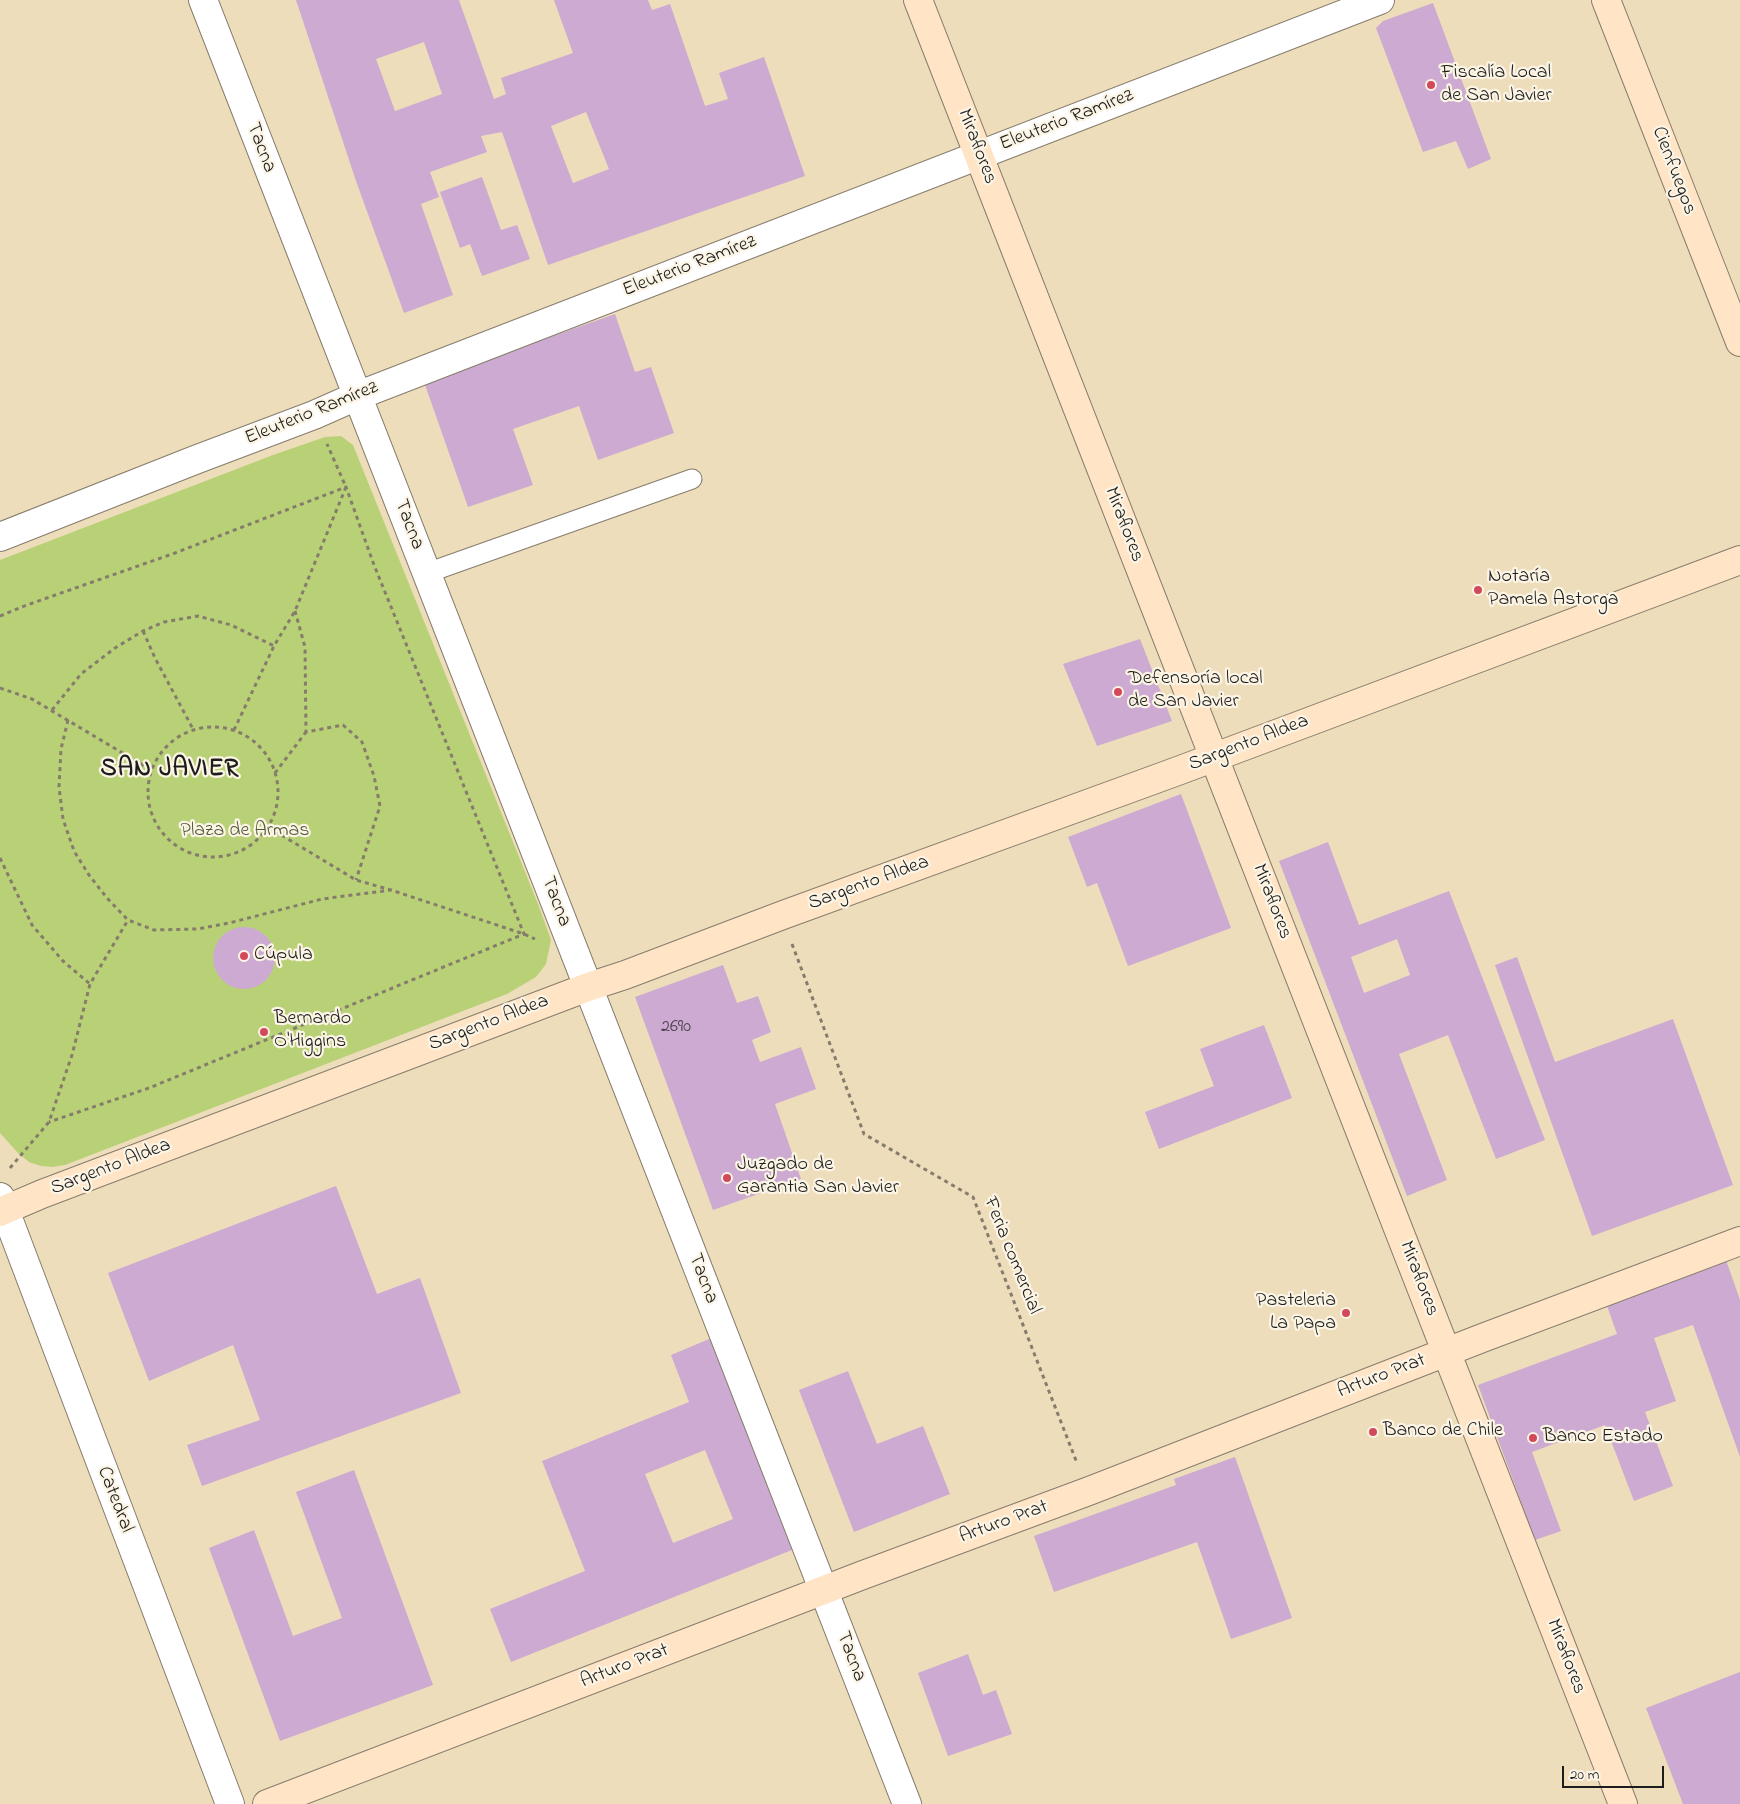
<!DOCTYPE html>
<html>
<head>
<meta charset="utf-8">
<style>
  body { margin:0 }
  #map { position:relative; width:1740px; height:1804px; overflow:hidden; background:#edb; font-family:"Indie Flower",sans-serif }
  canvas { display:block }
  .scale { position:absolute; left:1562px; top:1766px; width:102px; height:22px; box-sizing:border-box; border:2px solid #1c1c1c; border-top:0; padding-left:6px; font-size:15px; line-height:18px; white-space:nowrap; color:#1c1c1c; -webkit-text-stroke:4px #fcf5e5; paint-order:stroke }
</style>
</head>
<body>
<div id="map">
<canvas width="1740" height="1804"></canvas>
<div class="scale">20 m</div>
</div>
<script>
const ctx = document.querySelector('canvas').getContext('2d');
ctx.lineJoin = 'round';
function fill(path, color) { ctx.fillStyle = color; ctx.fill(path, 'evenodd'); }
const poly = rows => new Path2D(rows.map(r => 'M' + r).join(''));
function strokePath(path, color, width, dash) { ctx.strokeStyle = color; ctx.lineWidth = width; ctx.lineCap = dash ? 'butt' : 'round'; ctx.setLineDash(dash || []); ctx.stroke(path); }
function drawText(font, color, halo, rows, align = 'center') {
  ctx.font = font + ' "Indie Flower",sans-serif'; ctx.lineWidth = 4.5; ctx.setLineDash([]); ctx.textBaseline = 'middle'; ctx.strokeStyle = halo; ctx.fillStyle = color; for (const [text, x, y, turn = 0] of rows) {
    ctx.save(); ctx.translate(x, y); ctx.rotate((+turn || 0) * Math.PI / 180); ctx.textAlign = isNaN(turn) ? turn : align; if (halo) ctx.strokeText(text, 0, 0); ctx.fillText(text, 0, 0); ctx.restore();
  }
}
fill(poly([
  [341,436,353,445,538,904,551,940,546,964,536,977,507,994,65,1165,52,1167,41,1166,29,1162,18,1153,0,1133,0,560,273,455,325,437]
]), '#b9d176');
fill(poly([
  [296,0,459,0,494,99,506,94,501,78,573,53,554,0,648,0,652,10,670,4,705,106,728,99,719,73,764,57,805,176,548,265,502,132,481,136,487,152,430,172,439,197,421,204,453,295,404,313,356,181],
  [424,42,442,94,395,111,376,59],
  [586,112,609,169,573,183,551,126],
  [1433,3,1491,159,1468,169,1456,141,1423,152,1376,28,1383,21],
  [482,177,501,230,517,225,530,259,482,276,470,244,460,248,440,192],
  [615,314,635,372,651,367,674,433,598,460,579,406,513,429,533,485,468,507,424,382],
  [1140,639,1172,721,1097,746,1063,664],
  [1181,794,1231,928,1128,966,1097,883,1087,887,1068,837],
  [1328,842,1359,925,1449,891,1545,1140,1496,1159,1448,1035,1399,1054,1447,1180,1407,1196,1279,861],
  [1397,939,1410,975,1364,993,1351,957],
  '213 958a31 31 0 1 1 62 0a31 31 0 1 1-62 0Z',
  [1517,957,1555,1062,1673,1019,1733,1185,1592,1236,1495,965],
  [723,965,737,1003,758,996,771,1032,752,1040,760,1062,801,1047,816,1089,775,1104,801,1179,713,1210,635,997],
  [1264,1025,1292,1098,1159,1149,1145,1112,1214,1086,1200,1049],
  [336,1186,377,1294,420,1278,461,1393,202,1486,187,1445,260,1420,233,1345,149,1381,108,1273],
  [1725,1257,1740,1300,1740,1457,1693,1325,1654,1338,1676,1401,1645,1412,1673,1486,1634,1501,1605,1425,1532,1452,1561,1531,1535,1540,1478,1385,1617,1334,1606,1303],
  [714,1337,797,1548,511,1662,490,1609,585,1571,542,1461,689,1402,671,1355],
  [705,1450,733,1519,673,1543,645,1474],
  [848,1371,877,1444,923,1426,950,1494,854,1532,799,1390],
  [1235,1457,1292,1618,1231,1639,1197,1542,1054,1592,1034,1536,1176,1485,1174,1479],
  [354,1470,433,1685,280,1741,209,1548,254,1530,293,1636,342,1618,296,1492],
  [968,1654,983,1695,996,1690,1012,1734,948,1756,918,1673],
  [1740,1672,1740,1804,1683,1804,1646,1708]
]), '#ccaad2');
const lane = poly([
  [427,573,692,479]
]);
const street = poly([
  [203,0,907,1804],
  [0,537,195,460,314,415,357,396,1380,0],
  [0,1197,230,1804]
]);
const secondary = poly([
  [918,0,1623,1804],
  [1606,0,1740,342],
  [0,1212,42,1194,588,987,625,975,783,915,1175,772,1740,560],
  [267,1804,863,1575,1089,1491,1485,1337,1740,1241]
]);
strokePath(lane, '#857c6c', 21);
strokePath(street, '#857c6c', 30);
strokePath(secondary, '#857c6c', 30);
strokePath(poly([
  [295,611,305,647,306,732,343,725,362,742,374,776,380,806,356,880],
  [0,616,27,605,175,553,346,487,374,565,524,934,149,1088,49,1122],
  [143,631,155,658,193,729],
  [0,688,32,699,151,770],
  [52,710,81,674,115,648,143,631,164,622,198,616,231,625,274,646],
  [68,720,61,749,59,787,63,819,74,851,89,875,107,898,128,920,154,930,197,929,229,923,322,899,391,890],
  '148 792a65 65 0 1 1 130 0a65 65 0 1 1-130 0Z',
  [234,730,274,646,295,611,346,487,327,444],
  [275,773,306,732],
  [268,827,356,880,391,890,524,934,535,939],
  [0,858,32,925,63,961,90,984],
  [792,944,864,1134,973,1197,1077,1463],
  [10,1168,49,1122,72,1055,90,984,128,920]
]), '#857c6c', 3, [4, 4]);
strokePath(lane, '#fff', 19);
strokePath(street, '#fff', 28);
strokePath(secondary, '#ffe4c6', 28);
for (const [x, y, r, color] of [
  [1431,85,5,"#d1495b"],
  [1478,590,5,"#d1495b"],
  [1118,692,5,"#d1495b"],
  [244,956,5,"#d1495b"],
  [264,1032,5,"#d1495b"],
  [727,1178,5,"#d1495b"],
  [1346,1313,5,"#d1495b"],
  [1373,1432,5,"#d1495b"],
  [1533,1438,5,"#d1495b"]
]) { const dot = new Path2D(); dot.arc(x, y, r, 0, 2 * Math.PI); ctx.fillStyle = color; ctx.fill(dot); strokePath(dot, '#fcf5e5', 2); }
drawText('18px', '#48404a', null, [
  ["2690",676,1028]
]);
drawText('20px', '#1c1c1c', '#fcf5e5', [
  ["Fiscalía Local",1441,74],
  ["de San Javier",1441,97],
  ["Notaría",1488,578],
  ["Pamela Astorga",1488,601],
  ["Defensoría local",1128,680],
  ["de San Javier",1128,703],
  ["Cúpula",254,956],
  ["Bernardo",274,1020],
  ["O'Higgins",274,1043],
  ["Juzgado de",737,1166],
  ["Garantia San Javier",737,1189],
  ["Pasteleria",1336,1302,"right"],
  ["La Papa",1336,1325,"right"],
  ["Banco de Chile",1383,1432],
  ["Banco Estado",1543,1438]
], 'left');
drawText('20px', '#1c1c1c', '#fcf5e5', [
  ["Eleuterio Ramírez",1067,121,-21],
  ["Miraflores",976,147,69],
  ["Tacna",260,148,69],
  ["Cienfuegos",1673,171,69],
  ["Eleuterio Ramírez",690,267,-21],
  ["Eleuterio Ramírez",312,414,-22],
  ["Tacna",408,525,69],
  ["Miraflores",1123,525,69],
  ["Sargento Aldea",1249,744,-21],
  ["Sargento Aldea",869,884,-20],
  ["Tacna",555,902,69],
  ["Miraflores",1271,902,69],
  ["Sargento Aldea",489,1024,-21],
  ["Sargento Aldea",111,1168,-21],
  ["Feria comercial",1011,1256,68],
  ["Tacna",702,1279,69],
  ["Miraflores",1418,1279,69],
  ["Arturo Prat",1382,1377,-21],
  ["Catedral",114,1500,69],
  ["Arturo Prat",1004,1523,-20],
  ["Tacna",850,1657,69],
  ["Miraflores",1565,1657,69],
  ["Arturo Prat",625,1667,-21]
]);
drawText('20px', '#535b3c', '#fcf5e5', [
  ["Plaza de Armas",245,832]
]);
ctx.letterSpacing = '1px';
drawText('bold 25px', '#1c1c1c', '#fcf5e5', [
  ["SAN JAVIER",170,771]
]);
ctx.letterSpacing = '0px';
</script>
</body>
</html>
